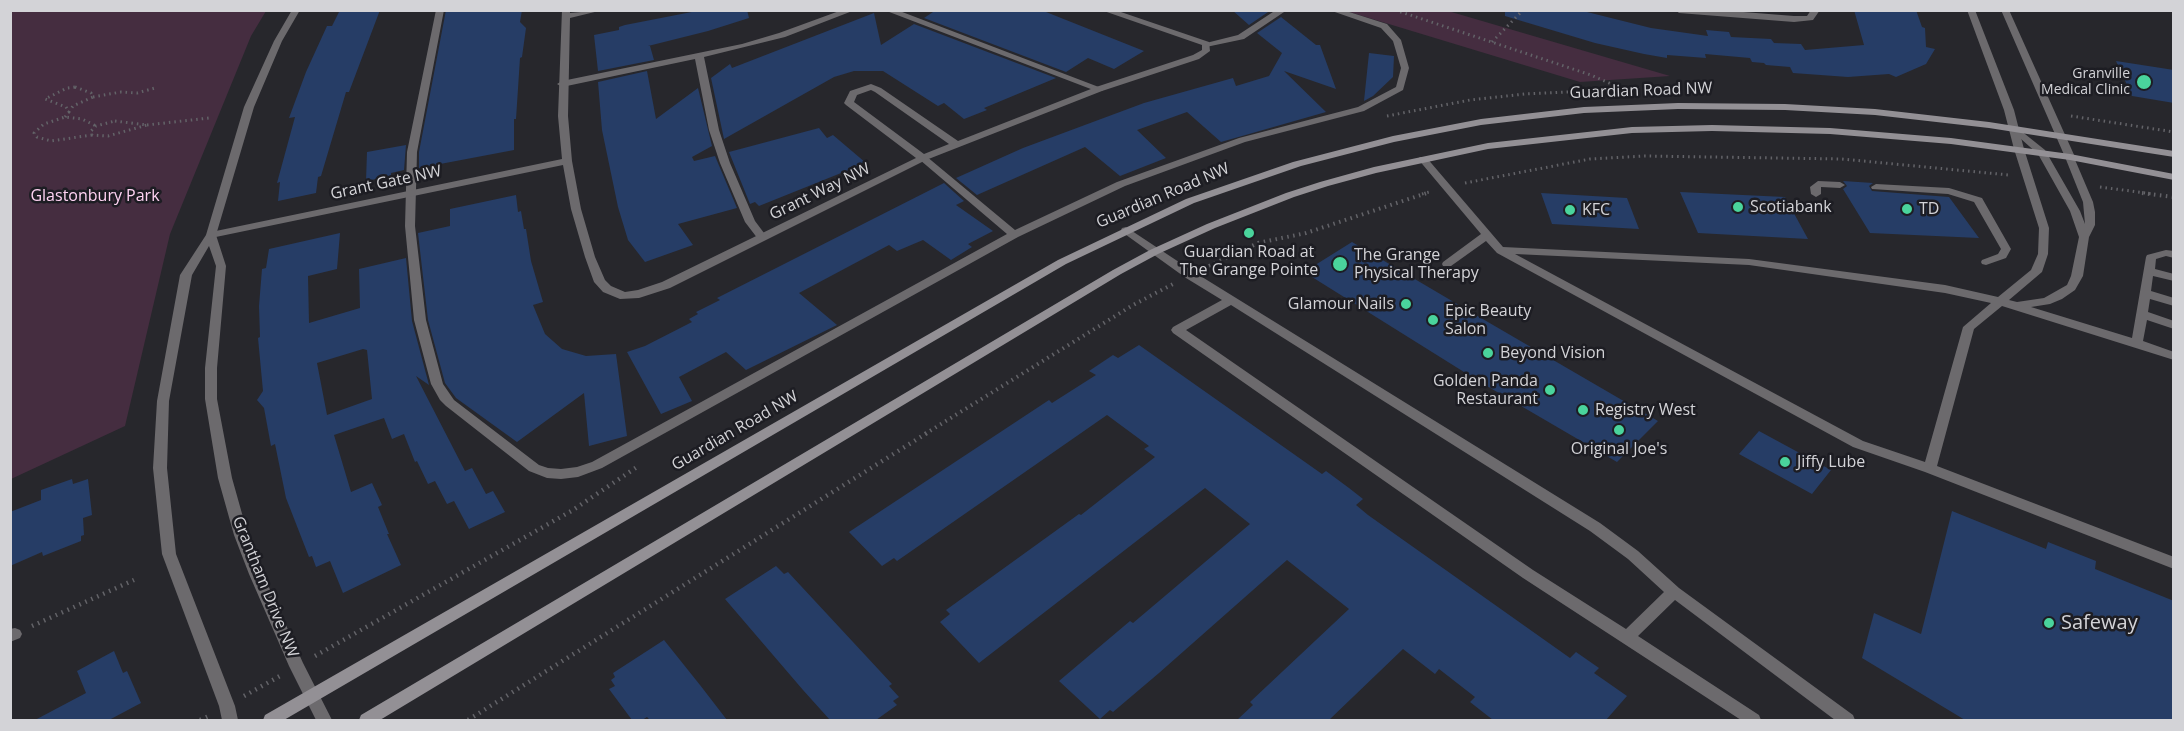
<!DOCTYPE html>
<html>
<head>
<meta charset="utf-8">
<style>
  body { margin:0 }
  #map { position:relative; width:2184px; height:731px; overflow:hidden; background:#27272c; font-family:"Open Sans",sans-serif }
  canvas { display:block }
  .frame { position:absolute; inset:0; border:12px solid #d3d3d7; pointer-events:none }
</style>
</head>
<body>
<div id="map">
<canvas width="2184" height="731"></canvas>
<div class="frame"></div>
</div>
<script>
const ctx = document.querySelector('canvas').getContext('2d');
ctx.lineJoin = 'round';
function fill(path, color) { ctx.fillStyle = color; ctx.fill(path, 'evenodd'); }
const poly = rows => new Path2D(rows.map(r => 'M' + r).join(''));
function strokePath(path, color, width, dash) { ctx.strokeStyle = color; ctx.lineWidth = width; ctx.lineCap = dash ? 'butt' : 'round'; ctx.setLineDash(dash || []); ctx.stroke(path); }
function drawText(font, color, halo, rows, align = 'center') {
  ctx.font = font + ' "Open Sans",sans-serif'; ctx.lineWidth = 5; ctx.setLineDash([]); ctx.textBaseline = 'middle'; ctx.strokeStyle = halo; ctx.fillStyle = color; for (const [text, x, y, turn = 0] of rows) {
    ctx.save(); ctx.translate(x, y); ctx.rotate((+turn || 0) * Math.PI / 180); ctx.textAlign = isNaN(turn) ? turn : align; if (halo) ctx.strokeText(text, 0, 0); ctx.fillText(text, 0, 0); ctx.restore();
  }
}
fill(poly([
  [10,11,266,11,251,36,170,234,125,426,11,479],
  [1346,11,1448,11,1670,76,1580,82]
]), '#452d40');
fill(poly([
  [340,10,380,10,349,92,346,92,321,176,318,177,316,193,278,201,280,182,277,183,295,117,289,118,306,72,327,26,332,26],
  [446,10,522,10,520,22,526,28,522,57,520,58,516,119,514,119,514,150,419,168,419,152],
  [702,10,747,10,749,18,708,31,648,46,650,46,654,60,598,71,594,35,619,30,619,27,625,25],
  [936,10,1041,10,1144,51,1114,69,1088,58,1066,72,924,18],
  [1232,10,1271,10,1249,25],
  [1505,10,1579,10,1651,28,1708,36,1706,30,1729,32,1731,37,1771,39,1774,43,1801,44,1805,50,1864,45,1854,10,1916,10,1922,27,1925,28,1926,47,1935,49,1926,64,1896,77,1889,74,1848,77,1793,73,1790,67,1766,65,1764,63,1752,62,1750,58,1705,54,1706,58,1667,55,1667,58,1644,54,1595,43,1505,16],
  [874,13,881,45,914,24,1056,78,984,108,987,110,964,119,944,103,938,106,883,71,854,71,834,77,724,139,711,78,730,64,732,68],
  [1281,17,1316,45,1320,45,1336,89,1284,71,1326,112,1221,142,1187,112,1137,130,1166,158,1120,176,1085,147,977,195,956,178,1023,148,1144,103,1233,78,1236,86,1269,76,1282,53,1257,33],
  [1369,53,1394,56,1393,77,1373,96,1364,101],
  [2116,61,2174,70,2174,103,2132,96],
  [647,71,656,119,698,88,712,146,692,157,694,161,715,156,737,208,678,224,693,245,645,262,628,240,618,207,602,130,598,82],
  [819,128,827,138,833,135,866,163,759,206,755,202,750,204,729,152],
  [406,145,404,170,391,173,391,176,366,181,367,152],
  [1843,181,1873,183,1869,186,1872,191,1949,197,1979,238,1870,233,1843,189,1847,186],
  [944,183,964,201,956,205,993,231,968,244,972,247,951,260,923,240,897,251,889,245,799,293,837,325,746,370,726,352,679,377,692,401,661,414,627,352,645,346,692,322,689,319,698,314,696,312,720,300,717,298],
  [1680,192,1785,197,1808,239,1698,233],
  [1541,193,1627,198,1639,229,1552,224],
  [516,195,518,212,521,211,524,229,526,229,531,261,543,302,533,305,545,334,562,349,586,356,616,354,627,436,589,446,584,393,517,442,456,398,445,383,428,320,418,233,450,226,450,209],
  [340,233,337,269,308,276,309,323,360,308,359,269,406,258,412,321,429,385,416,376,465,471,472,468,486,494,493,491,505,512,469,529,454,501,447,504,435,481,428,484,417,461,415,462,404,434,392,439,384,418,334,435,351,492,372,483,382,505,378,507,389,534,387,534,401,565,343,593,330,561,316,567,312,556,309,557,286,498,275,444,271,446,264,408,257,400,263,391,258,338,260,337,259,306,262,269,266,268,269,249],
  [363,349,367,350,372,399,327,415,317,363],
  [1352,242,1469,311,1658,421,1617,462,1480,382,1304,272],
  [1139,345,1322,474,1326,471,1349,488,1363,499,1356,505,1368,515,1570,658,1576,652,1599,668,1594,673,1627,696,1606,720,1493,720,1470,702,1475,697,1439,669,1435,674,1403,649,1329,720,1237,720,1253,705,1250,702,1349,609,1287,560,1159,673,1113,712,1110,710,1100,719,1059,681,1130,621,1133,623,1250,524,1205,488,979,663,940,622,950,614,946,610,1079,514,1081,515,1155,457,1144,449,1149,446,1107,415,897,561,894,558,882,566,849,532,1049,400,1052,403,1096,375,1089,371,1113,355,1118,358],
  [1759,431,1831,470,1812,494,1739,454],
  [72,479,73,484,88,479,92,515,83,518,84,535,81,536,81,541,43,556,42,552,10,566,10,512,41,500,41,490],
  [1952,511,2046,549,2048,542,2096,561,2095,569,2174,601,2174,720,1965,720,1862,658,1874,613,1921,634],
  [776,566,784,574,788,572,892,684,889,686,899,697,893,701,897,705,876,720,830,720,803,690,725,599],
  [664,640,700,685,727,720,650,720,647,717,642,720,632,720,609,689,615,686,611,680,615,677,613,673],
  [114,651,123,673,127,671,141,703,109,720,35,720,86,693,77,671]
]), '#263d66');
strokePath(poly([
  [1395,10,1591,75,1618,87],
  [1492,42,1523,10],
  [75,87,91,93,93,97,73,106,69,112,66,107,45,99,67,88,75,87],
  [93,97,121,92,137,93,155,88],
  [1387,116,1470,100,1525,94,1653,88],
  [2071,116,2174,132],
  [65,117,69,112],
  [115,121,147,125,108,136,92,135,91,131,96,126,115,121],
  [147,125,209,118],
  [92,135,51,141,37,137,34,133,44,124,65,117,82,119,96,126],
  [1465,183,1590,159,1645,156,1842,159,2009,175],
  [2100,187,2153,194],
  [1422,194,1429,192]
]), '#636368', 3, [1.5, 4]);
strokePath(poly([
  [2142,193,2174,197],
  [1209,266,1258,243,1306,233,1427,193],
  [925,434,1133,305,1173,284]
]), '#636368', 4, [1.5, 4.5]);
strokePath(poly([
  [32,626,134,580],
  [315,656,573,510,637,467],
  [244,696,280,676],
  [200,720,209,716],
  [468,720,927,433]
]), '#636368', 4.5, [1.5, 5]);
fill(poly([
  [436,10,444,10,417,152,415,226,426,320,443,384,454,400,539,465,548,468,561,469,577,467,592,462,1007,234,920,160,920,156,926,156,1015,230,1117,182,1239,138,1358,107,1396,87,1401,68,1393,41,1381,28,1329,10,1343,10,1387,24,1401,40,1409,68,1403,90,1364,111,1245,142,1125,186,1018,237,602,468,578,477,561,479,547,478,529,471,446,406,440,400,431,384,414,320,405,226,407,152,436,10],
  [842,10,855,10,785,37,704,57,719,130,730,163,755,221,767,237,766,239,758,239,745,222,720,163,709,130,695,59,562,87,557,84,562,81,742,44,779,33,842,10],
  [884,10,897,10,1104,89,1102,91,1096,91,884,10],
  [1276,10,1287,10,1244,39,1206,47,1202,44,1238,35,1276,10],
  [2015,126,2045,150,2080,211,2085,224,2083,202,2065,157,2067,155,2073,155,2093,202,2095,212,2095,225,2089,237,2083,276,2075,290,2062,299,2050,304,2031,307,2132,338,2146,257,2147,255,2166,250,2174,251,2174,258,2166,256,2156,259,2155,269,2174,274,2174,281,2153,276,2151,291,2174,298,2174,306,2150,299,2148,312,2174,321,2174,329,2147,320,2143,341,2174,352,2174,360,2002,306,1974,329,1937,466,2174,557,2174,569,1925,472,1853,447,1497,253,1486,241,1451,266,1443,266,1442,264,1443,262,1481,234,1418,159,1420,157,1426,157,1503,247,1749,259,1945,285,1998,297,2031,270,2038,254,2039,228,2014,149,2019,146,2024,149,2049,228,2048,254,2042,272,2009,300,2017,302,2044,298,2067,285,2071,276,2079,237,2070,211,2038,154,2012,131,2010,129,2015,126],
  [1515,254,1749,265,1945,293,1991,303,1963,327,1925,462,1863,441,1515,254],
  [1818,181,1840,182,1845,185,1840,188,1821,187,1821,194,1816,197,1811,194,1810,187,1818,181],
  [1876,184,1949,188,1982,198,2011,249,2006,258,1986,265,1982,264,1981,262,1982,260,1998,254,2001,249,1974,202,1948,194,1872,189,1871,187,1876,184],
  [1126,227,1194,272,1600,523,1638,551,1679,588,1853,715,1855,720,1835,720,1675,600,1638,636,1759,715,1761,720,1741,720,1523,578,1173,333,1171,330,1173,327,1222,300,1186,278,1122,232,1121,230,1122,228,1126,227],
  [1231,305,1590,531,1628,559,1664,592,1626,629,1533,570,1186,330,1231,305]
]), '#6c6a6d');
fill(poly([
  [562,10,570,10,570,13,603,10,570,18,568,116,572,161,581,209,595,257,605,280,611,286,625,292,638,290,662,282,916,158,846,105,844,103,850,91,871,84,881,88,958,141,1096,87,1193,55,1202,50,1202,45,1101,10,1115,10,1209,42,1210,51,1199,59,1102,91,926,160,670,288,639,298,620,299,603,292,594,282,585,257,571,209,563,165,211,238,206,235,211,232,562,159,558,116,562,10],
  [871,90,875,92,949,144,924,154,854,102,857,95,871,90],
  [1675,10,1718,10,1794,16,1807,16,1811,10,1820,10,1813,20,1794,22,1679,13,1675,10],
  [15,628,20,630,22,634,20,638,10,642,10,629,15,628]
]), '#6c6a6d');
fill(poly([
  [292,10,300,10,282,41,254,107,216,235,226,266,217,368,217,399,232,478,248,535,263,574,303,663,332,720,316,720,289,666,249,574,234,535,218,478,205,399,205,368,216,266,209,246,192,275,169,401,167,468,176,554,235,706,238,720,222,720,219,706,162,554,153,468,157,401,180,275,206,235,244,107,274,41,292,10],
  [1967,10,1975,10,2014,110,2024,149,2022,151,2019,152,2014,149,2004,110,1967,10],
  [2001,10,2009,10,2075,157,2073,159,2067,159,2065,157,2001,10]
]), '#6c6a6d');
fill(poly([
  [1678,103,1785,104,1875,109,1989,122,2174,151,2174,157,1989,128,1875,115,1785,110,1678,109,1584,113,1481,125,1394,142,1301,166,1194,203,1066,264,284,720,263,720,265,715,1058,260,1186,199,1293,162,1393,136,1481,119,1584,107,1678,103],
  [1712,125,1830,128,1951,138,2070,154,2174,174,2174,180,2070,160,1951,144,1830,134,1712,131,1632,133,1488,149,1376,173,1328,186,1294,197,1215,228,1158,254,1121,274,380,720,359,720,361,715,1113,270,1150,250,1207,224,1286,193,1320,182,1374,167,1488,143,1632,127,1712,125]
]), '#939095');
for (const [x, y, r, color] of [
  [2144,82,8,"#4ad49c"],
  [1738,207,6,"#4ad49c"],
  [1907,209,6,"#4ad49c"],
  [1570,210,6,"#4ad49c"],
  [1249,233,6,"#4ad49c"],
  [1340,264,8,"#4ad49c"],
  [1406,304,6,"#4ad49c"],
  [1433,320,6,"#4ad49c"],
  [1488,353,6,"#4ad49c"],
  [1550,390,6,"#4ad49c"],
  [1583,410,6,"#4ad49c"],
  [1619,430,6,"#4ad49c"],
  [1785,462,6,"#4ad49c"],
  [2049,623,6,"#4ad49c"]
]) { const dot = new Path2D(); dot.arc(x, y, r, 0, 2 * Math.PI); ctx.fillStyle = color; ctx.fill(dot); strokePath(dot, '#1d1d23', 2); }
drawText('14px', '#d3d3d7', '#1d1d23', [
  ["Granville",2130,74],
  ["Medical Clinic",2130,90]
], 'right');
drawText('16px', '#d3d3d7', '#1d1d23', [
  ["Guardian Road NW",1641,91,-2],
  ["Grant Gate NW",386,183,-12],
  ["Grant Way NW",820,192,-26],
  ["Guardian Road NW",1163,196,-23],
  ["Guardian Road NW",735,431,-30],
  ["Grantham Drive NW",265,587,68]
]);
drawText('16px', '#ffd3f3', '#1d1d23', [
  ["Glastonbury Park",95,196]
]);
drawText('16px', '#d3d3d7', '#1d1d23', [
  ["Scotiabank",1750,207],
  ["TD",1919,209],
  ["KFC",1582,210],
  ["Guardian Road at",1249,252,"center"],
  ["The Grange Pointe",1249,270,"center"],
  ["The Grange",1354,255],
  ["Physical Therapy",1354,273],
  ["Glamour Nails",1394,304,"right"],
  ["Epic Beauty",1445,311],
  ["Salon",1445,329],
  ["Beyond Vision",1500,353],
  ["Golden Panda",1538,381,"right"],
  ["Restaurant",1538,399,"right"],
  ["Registry West",1595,410],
  ["Original Joe's",1619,449,"center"],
  ["Jiffy Lube",1797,462]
], 'left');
drawText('20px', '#d3d3d7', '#1d1d23', [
  ["Safeway",2061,623]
], 'left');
</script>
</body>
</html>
